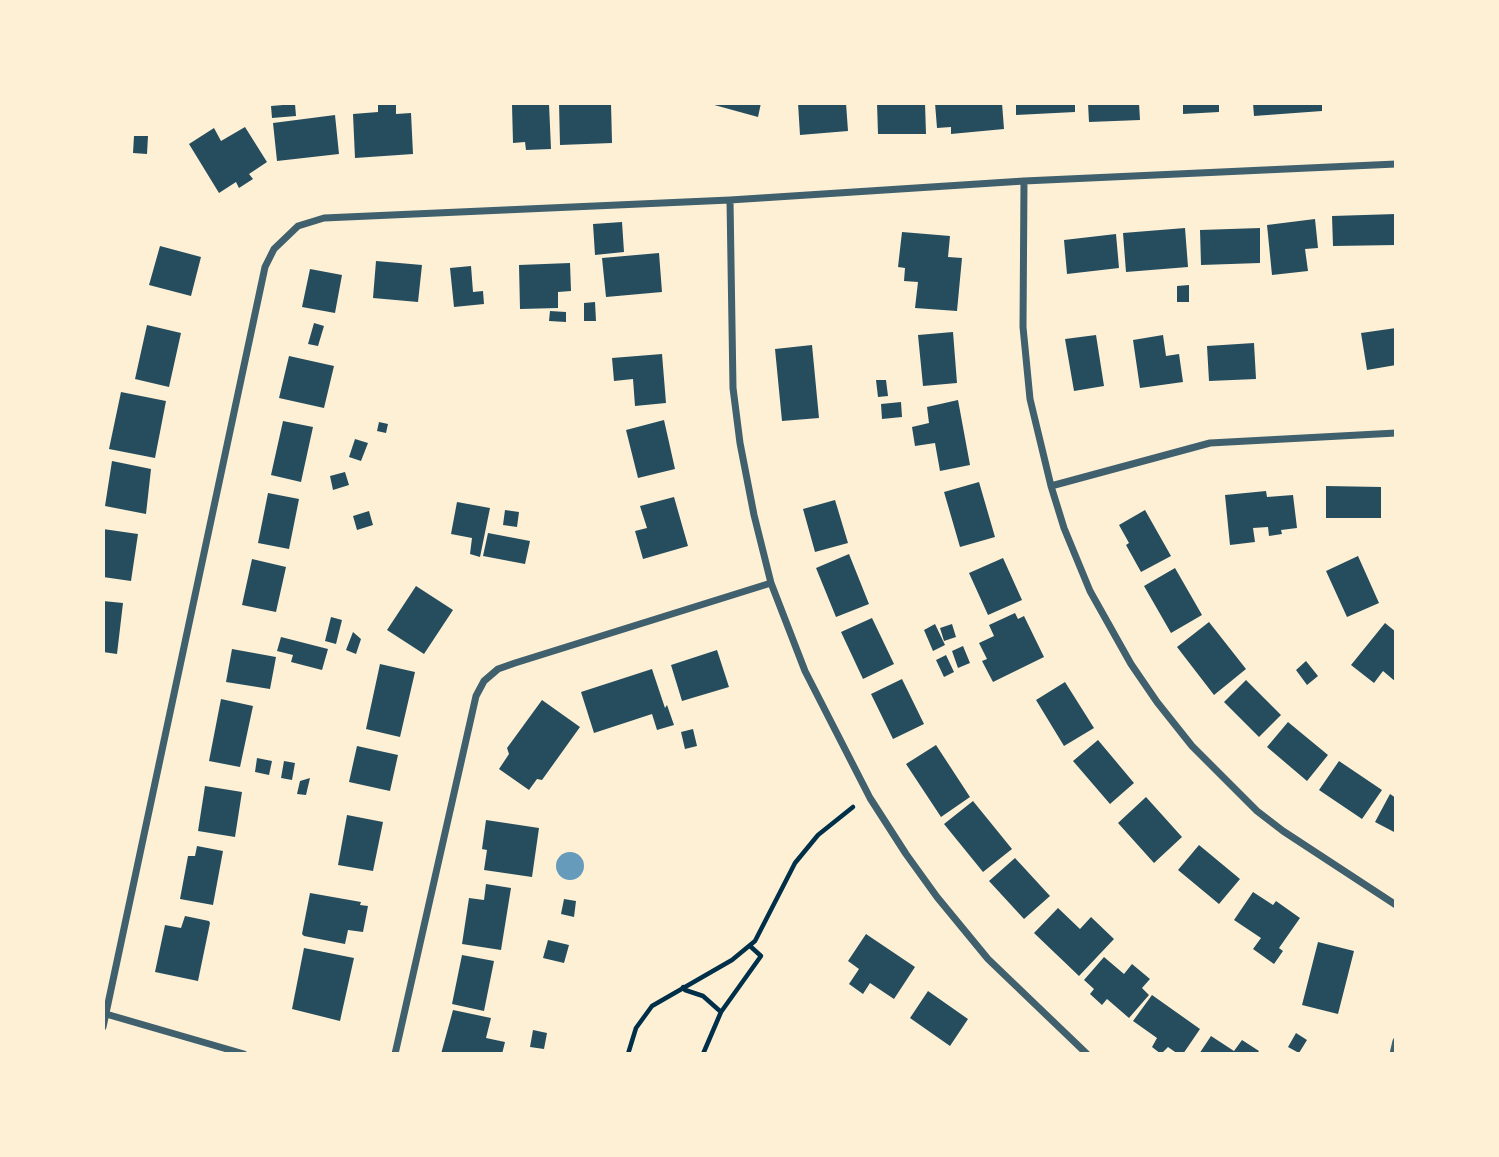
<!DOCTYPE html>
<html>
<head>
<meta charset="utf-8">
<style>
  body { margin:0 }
  #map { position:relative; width:1499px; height:1157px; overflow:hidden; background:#fdf0d5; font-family:"Playfair Display",serif }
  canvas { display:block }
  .frame { position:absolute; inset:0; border:105px solid #fdf0d5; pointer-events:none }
</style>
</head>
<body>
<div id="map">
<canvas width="1499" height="1157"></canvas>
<div class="frame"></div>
</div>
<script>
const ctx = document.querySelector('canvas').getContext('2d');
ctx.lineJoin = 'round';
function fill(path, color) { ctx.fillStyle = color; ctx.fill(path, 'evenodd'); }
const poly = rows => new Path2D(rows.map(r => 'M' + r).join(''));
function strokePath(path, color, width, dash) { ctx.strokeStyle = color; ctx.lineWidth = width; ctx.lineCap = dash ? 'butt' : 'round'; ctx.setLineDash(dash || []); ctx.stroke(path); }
fill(poly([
  '556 866a14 14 0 1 1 28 0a14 14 0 1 1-28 0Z'
]), '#669bbc');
fill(poly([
  [378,103,396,103,396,114,411,113,413,154,355,158,353,114,378,112],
  [559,103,611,103,612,143,560,145],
  [707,103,761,103,758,117],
  [798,103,846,103,848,131,800,135],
  [877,103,925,103,926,134,878,134],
  [935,103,1002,103,1004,129,951,134,951,127,937,128],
  [1016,103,1075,103,1075,112,1016,115],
  [1088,103,1139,103,1140,120,1089,122],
  [1183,103,1219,103,1219,112,1183,114],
  [1253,103,1322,103,1322,111,1254,116],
  [295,104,296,116,272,118,271,106],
  [549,104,551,149,526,150,525,142,513,143,512,105],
  [335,115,339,154,277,161,273,123],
  [245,127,267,162,249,174,253,179,239,188,236,182,219,193,189,144,214,128,221,141],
  [134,136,148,136,147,154,133,153],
  [1396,214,1396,245,1333,246,1332,216],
  [1315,219,1318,248,1305,249,1308,271,1272,275,1267,225],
  [622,222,624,252,595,255,593,224],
  [1185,228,1188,267,1126,272,1123,233],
  [1260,228,1260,263,1201,265,1200,230],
  [902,232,950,236,948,257,962,258,957,311,915,308,918,282,904,281,905,268,898,267],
  [1116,234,1119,268,1067,274,1064,240],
  [160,246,201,257,191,296,149,285],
  [659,253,662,292,606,297,602,258],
  [376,261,422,265,418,302,373,298],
  [570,263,571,291,558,292,558,308,520,309,519,265],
  [471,266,473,292,483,291,484,304,454,307,450,268],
  [310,269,342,275,335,313,302,307],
  [1189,285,1189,302,1177,302,1177,286],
  [595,302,596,321,584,321,584,303],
  [550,311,566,312,566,322,549,321],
  [314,323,324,326,318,346,308,344],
  [147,325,181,333,169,387,135,379],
  [1396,328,1396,365,1367,370,1361,333],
  [953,332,957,383,923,386,918,335],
  [1096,335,1104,386,1074,391,1065,339],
  [1163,335,1166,356,1179,354,1183,382,1140,388,1133,340],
  [1254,343,1256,379,1209,381,1207,346],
  [812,345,819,418,782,421,775,349],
  [662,354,666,403,635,406,633,379,614,381,612,358],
  [289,356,334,366,324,408,279,398],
  [876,380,886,380,888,396,878,397],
  [121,392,166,401,155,458,109,449],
  [958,400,970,465,940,471,935,443,915,446,912,427,929,423,927,407],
  [901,402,902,417,882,419,881,404],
  [664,420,675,469,638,478,626,430],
  [283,421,313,427,301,482,271,475],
  [379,422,388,424,386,433,377,431],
  [355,439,368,443,361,461,349,457],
  [112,461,151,469,146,514,105,506],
  [345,472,349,485,333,490,330,476],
  [979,482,995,537,960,547,944,492],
  [1326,486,1381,487,1381,518,1326,518],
  [1266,491,1267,497,1293,495,1297,528,1281,530,1282,534,1269,536,1268,527,1253,528,1255,542,1230,545,1225,495],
  [268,493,299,499,289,549,258,543],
  [674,497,688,546,643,559,635,531,647,528,640,506],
  [835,500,848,543,815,552,803,509],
  [457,502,490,508,480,557,470,554,472,538,451,534],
  [505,510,519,512,517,527,503,525],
  [1145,510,1171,556,1141,572,1126,545,1129,543,1119,525],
  [369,511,373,525,357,530,353,516],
  [103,529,138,534,131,581,103,577],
  [488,533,530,541,525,564,483,556],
  [849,554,869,604,836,617,816,568],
  [1358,556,1379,603,1347,617,1326,571],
  [1003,558,1022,600,988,615,969,573],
  [252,559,286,567,276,612,242,605],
  [1175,568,1202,615,1171,633,1144,586],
  [416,586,453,610,424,654,387,630],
  [103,601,123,603,117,654,103,652],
  [1015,613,1018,619,1024,616,1044,657,993,682,982,661,987,659,979,643,994,636,989,625],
  [331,617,342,620,336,644,325,641],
  [872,618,894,664,863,679,841,632],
  [1209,622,1246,669,1214,695,1177,647],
  [1385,623,1396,632,1396,682,1383,671,1374,683,1351,665],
  [935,624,945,645,933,651,924,630],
  [952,624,956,637,944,641,940,628],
  [353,632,361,639,356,654,346,650],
  [281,637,328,649,322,670,291,662,293,655,277,651],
  [963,646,970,663,958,668,952,651],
  [232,649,276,657,270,689,226,682],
  [717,650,729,687,682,701,671,665],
  [946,655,954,672,944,677,936,660],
  [1306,661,1318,676,1307,685,1296,670],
  [380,664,415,672,400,737,366,729],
  [652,669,665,708,667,705,674,725,657,730,652,714,594,733,581,692],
  [902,679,924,724,893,739,871,694],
  [1246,680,1281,715,1259,737,1224,702],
  [1065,682,1094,728,1064,746,1036,700],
  [221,699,253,706,240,767,209,761],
  [542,700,580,727,542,780,537,779,529,790,499,769,509,754,507,748],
  [1288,722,1328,755,1307,781,1267,747],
  [693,729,697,746,685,749,681,732],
  [1098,740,1134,783,1110,804,1073,761],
  [936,745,970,797,941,817,906,764],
  [357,746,398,755,390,791,349,782],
  [257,758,272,761,269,775,255,772],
  [284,761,295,763,292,780,281,778],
  [1339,761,1382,790,1362,819,1319,790],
  [310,778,306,795,297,794,300,781],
  [205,786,242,792,235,837,198,831],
  [1390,794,1396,798,1396,833,1375,822],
  [1146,797,1182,837,1154,863,1118,823],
  [973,801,1012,849,983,872,944,824],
  [347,815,383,822,373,871,338,865],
  [486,820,539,828,532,877,484,870,487,850,482,849],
  [1199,845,1240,879,1219,904,1178,870],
  [197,846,223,851,213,905,180,899,188,856,195,856],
  [1015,858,1050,896,1024,919,989,881],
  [486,884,511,888,501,950,462,944,469,898,484,900],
  [1253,892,1273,905,1276,901,1300,918,1279,948,1283,951,1274,964,1253,949,1261,938,1234,920],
  [310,893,361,902,360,905,368,906,363,932,348,930,345,944,304,936,302,934],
  [564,899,576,901,574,917,561,914],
  [1058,908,1080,929,1091,917,1114,939,1079,976,1034,933],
  [185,916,209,921,210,923,198,981,155,972,165,925,181,928],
  [866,934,915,967,894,999,870,983,863,994,849,984,859,969,848,961],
  [548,940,569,945,564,963,543,958],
  [1318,942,1354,951,1338,1014,1302,1005],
  [304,948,354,958,340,1021,292,1009],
  [462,955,494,961,484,1011,452,1004],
  [1104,957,1124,974,1132,964,1150,979,1142,988,1149,995,1129,1018,1107,999,1102,1005,1090,994,1094,989,1084,980],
  [928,991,968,1019,950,1046,910,1018],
  [1152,995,1200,1029,1183,1054,1178,1054,1168,1047,1161,1054,1152,1047,1157,1038,1133,1021],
  [453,1010,491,1018,486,1038,505,1042,502,1054,441,1054],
  [533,1030,547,1033,544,1049,530,1047],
  [1296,1033,1307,1040,1299,1053,1288,1047],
  [1211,1036,1234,1051,1242,1040,1259,1051,1257,1054,1199,1054]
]), '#264d5e');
strokePath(poly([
  [683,987,685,990,703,996,721,1012],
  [628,1054,636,1028,652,1006,732,960,755,941,795,863,818,835,853,807],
  [703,1054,721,1012,761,956,750,946]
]), '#003049', 4.5);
strokePath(poly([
  [1024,181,1023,327,1030,399,1051,486,1064,528,1090,591,1131,664,1157,702,1192,746,1257,811,1283,831,1396,905],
  [730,200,733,388,740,443,754,515,771,583,805,671,870,798,906,854,937,897,988,959,1087,1054],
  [1051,486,1210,443,1396,433],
  [106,1014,244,1054],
  [103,1027,265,267,274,249,298,226,324,218,730,200,1024,181,1396,164],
  [395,1054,476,696,484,681,498,669,515,663,771,583],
  [1393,1054,1396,1041]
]), '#3f606c', 7);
</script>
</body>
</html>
